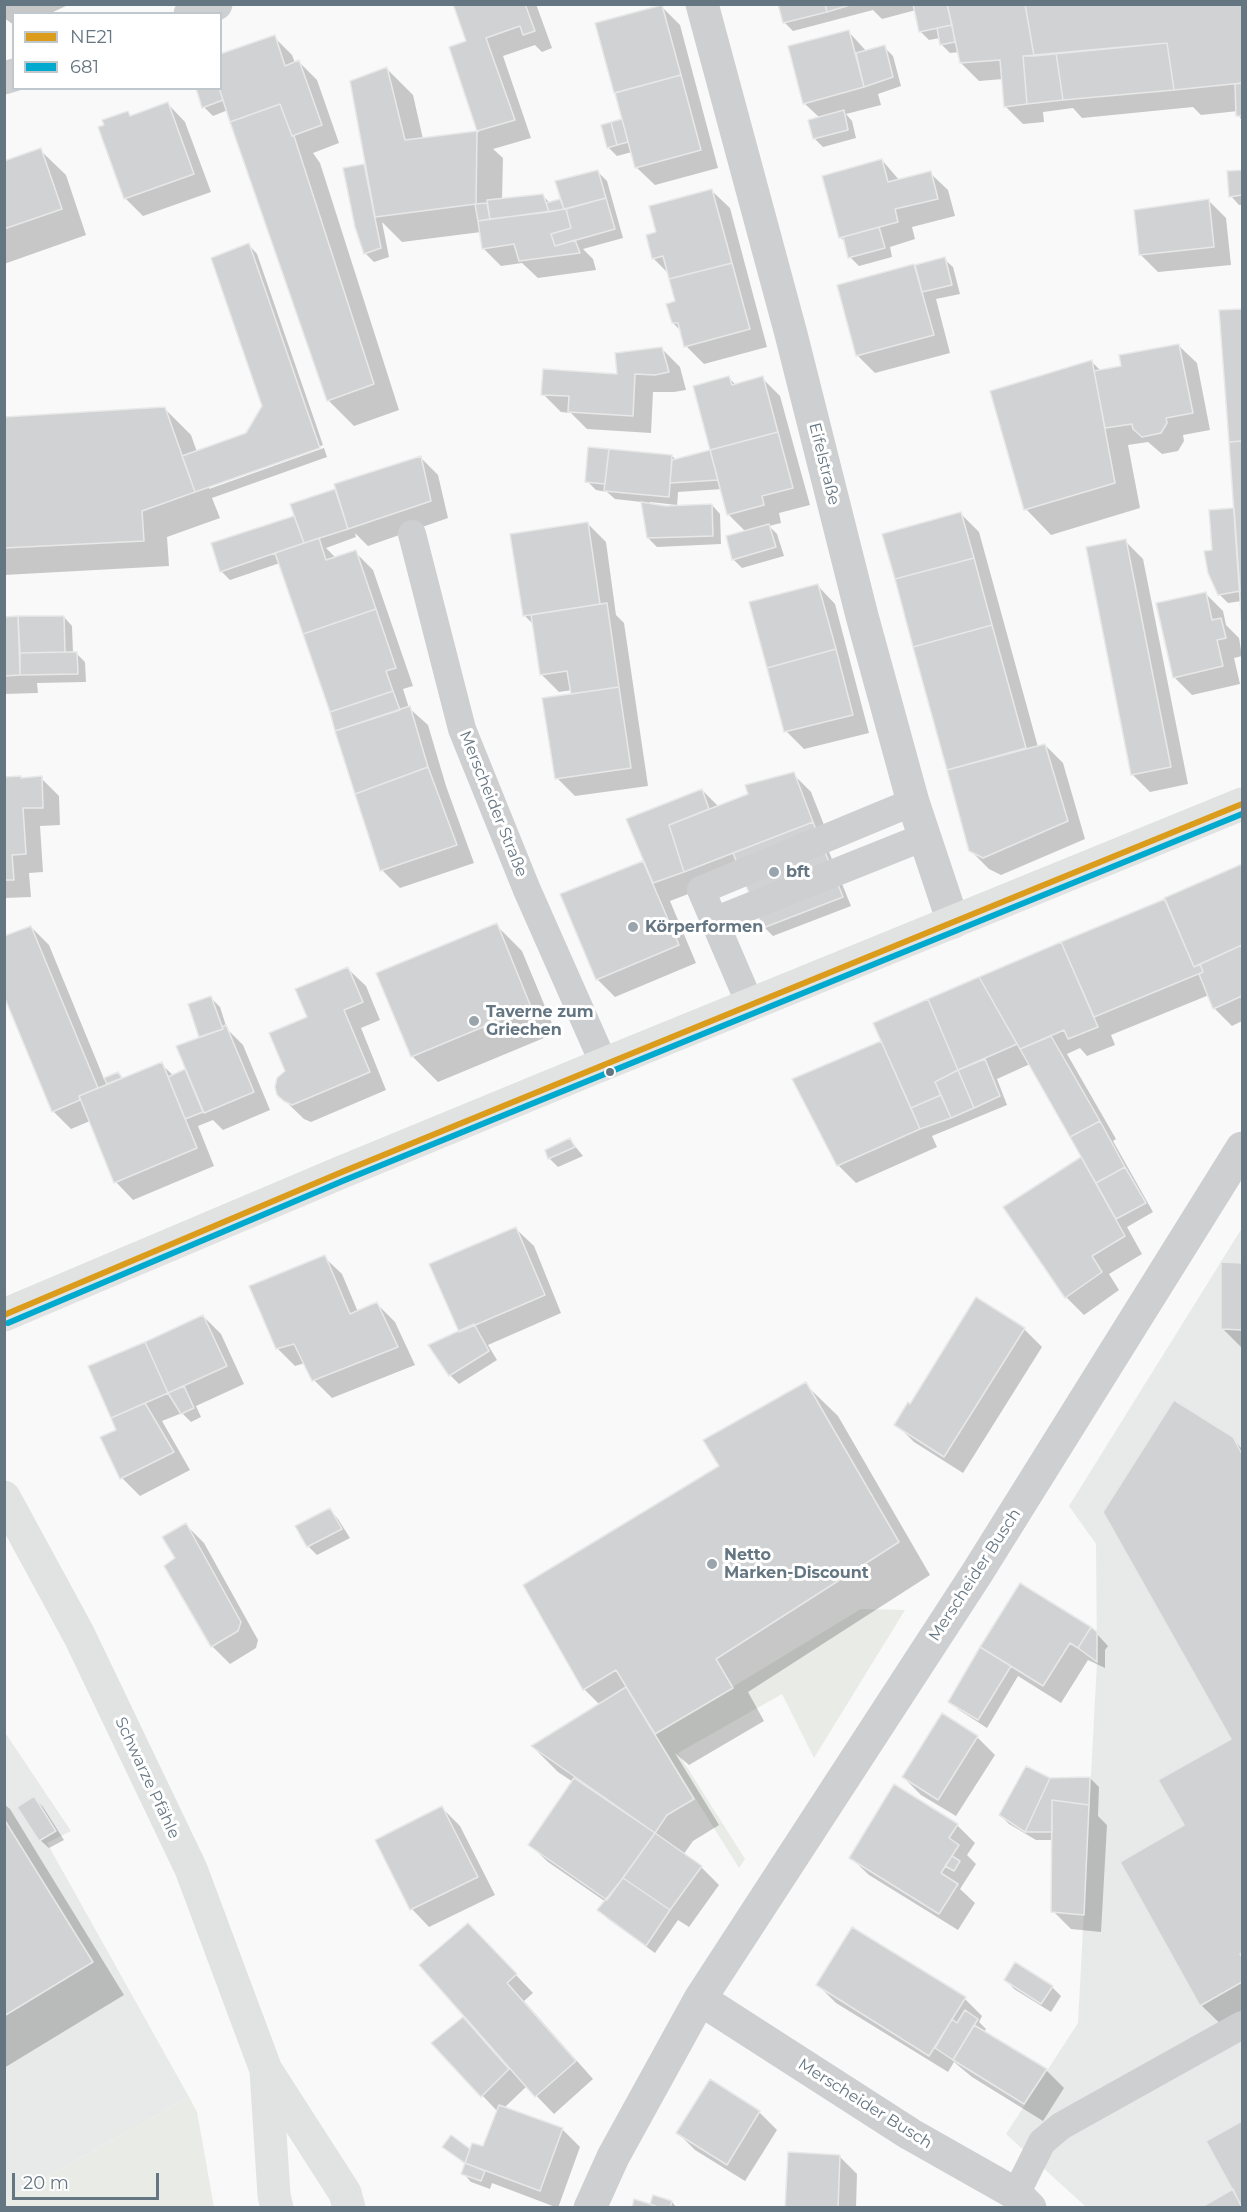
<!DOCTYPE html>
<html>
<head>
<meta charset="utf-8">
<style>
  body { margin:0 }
  #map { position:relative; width:1247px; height:2212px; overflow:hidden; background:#f9f9f9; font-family:Montserrat,sans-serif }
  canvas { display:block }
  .frame { position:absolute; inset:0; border:6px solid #657683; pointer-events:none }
  .legend { position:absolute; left:12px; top:12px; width:210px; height:78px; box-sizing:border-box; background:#fff; border:2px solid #c1c8cd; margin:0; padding:8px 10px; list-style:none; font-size:18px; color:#657683 }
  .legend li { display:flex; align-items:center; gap:12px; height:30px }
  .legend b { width:30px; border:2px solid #c1c8cd }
  .scale { position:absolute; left:12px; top:2173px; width:147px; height:27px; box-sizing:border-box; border:3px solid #657683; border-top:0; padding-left:8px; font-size:18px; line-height:21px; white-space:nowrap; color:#657683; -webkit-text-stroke:4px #fff; paint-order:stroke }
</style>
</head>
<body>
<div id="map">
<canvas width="1247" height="2212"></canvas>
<div class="frame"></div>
<ul class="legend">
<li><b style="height:8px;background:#da9c1a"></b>NE21</li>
<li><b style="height:8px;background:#00a9ce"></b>681</li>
</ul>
<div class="scale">20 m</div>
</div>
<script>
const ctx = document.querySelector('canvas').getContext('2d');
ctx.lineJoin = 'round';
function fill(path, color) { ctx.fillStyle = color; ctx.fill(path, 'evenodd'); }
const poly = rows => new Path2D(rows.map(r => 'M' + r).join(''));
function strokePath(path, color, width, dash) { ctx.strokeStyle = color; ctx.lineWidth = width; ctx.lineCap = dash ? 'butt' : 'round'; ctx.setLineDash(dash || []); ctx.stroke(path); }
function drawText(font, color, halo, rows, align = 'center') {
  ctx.font = font + ' Montserrat,sans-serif'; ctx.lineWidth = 6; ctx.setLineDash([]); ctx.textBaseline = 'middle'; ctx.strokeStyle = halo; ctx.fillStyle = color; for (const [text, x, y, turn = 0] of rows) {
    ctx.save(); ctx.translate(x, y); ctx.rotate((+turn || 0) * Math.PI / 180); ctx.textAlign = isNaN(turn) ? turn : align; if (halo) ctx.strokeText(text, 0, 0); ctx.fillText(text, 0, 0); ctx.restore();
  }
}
fill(poly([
  [1242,1228,1242,2207,1086,2207,1006,2134,1078,2023,1097,1662,1096,1544,1069,1506],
  [4,1731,71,1831,47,1843,189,2097,5,2200]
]), '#e8e9e9');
fill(poly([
  [861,1609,905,1610,814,1758,782,1694,678,1753,745,1859,739,1868,655,1734],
  [189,2097,197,2112,214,2207,5,2207,5,2200]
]), '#e8ebe6');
fill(poly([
  [4,4,70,4,49,14,14,14,14,25,4,18],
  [455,4,536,4,552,48,542,52,535,45,503,56,531,138,493,149,503,158,502,200,542,195,550,203,562,200,598,172,607,181,623,238,583,249,593,259,596,270,538,278,522,263,501,266,483,248,481,232,402,242,382,222,389,257,374,262,365,253,363,166,368,170,387,69,413,95,423,139,479,132,450,48,468,42],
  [779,4,1242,4,1242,120,1238,115,1238,111,1201,115,1193,107,1082,118,1073,108,1043,112,1044,122,1023,124,1005,106,1003,79,979,81,961,63,959,52,950,53,942,45,940,38,929,40,920,31,916,10,882,19,873,10,793,31,784,22],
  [662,7,680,25,718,168,655,185,637,168,632,152,617,156,608,147,624,120,597,24],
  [848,31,867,52,884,47,893,56,901,86,878,94,881,105,846,114,852,121,856,138,823,147,814,138,820,118,804,103],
  [274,37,292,55,295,63,299,62,317,80,339,143,313,153,320,163,399,410,354,426,328,400,228,110,213,116,204,107],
  [168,104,185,122,211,192,143,216,125,198,128,113,132,117],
  [40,150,66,175,86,235,4,264,4,162],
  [882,160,900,181,930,173,948,190,955,216,912,227,915,239,890,247,892,257,859,266,850,257,846,243,840,237],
  [1242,171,1242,205,1239,205,1231,196,1228,172],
  [712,191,730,208,767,347,704,364,686,346,681,331,673,323,677,302,669,274,654,259,648,236,658,233],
  [1208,200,1226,218,1231,265,1158,272,1140,254],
  [249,245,257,254,323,445,209,486,209,489,324,448,327,457,212,498,220,518,167,537,169,566,4,575,4,418,165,409,191,435,197,452,247,434,263,406],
  [944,259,953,267,960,294,936,299,950,353,875,373,857,355,914,266],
  [1242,310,1242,608,1242,601,1228,603,1219,594,1213,551,1236,512,1220,312],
  [1179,346,1197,363,1210,430,1183,435,1184,441,1178,451,1162,454,1148,442,1128,445,1140,508,1051,535,1026,509,1092,362,1101,371,1123,367],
  [662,349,680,367,686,390,674,392,653,392,651,433,587,429,571,413,561,412,543,394,619,375],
  [729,378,736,385,762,378,780,396,810,505,779,513,781,523,769,526,777,534,784,556,742,568,733,559,746,532,729,515,722,489,678,492,677,507,712,505,720,514,721,544,657,547,648,538,642,502,615,499,607,492,596,490,587,481,672,456,676,460,713,455],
  [650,502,677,505,677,507,649,505],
  [420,457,438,475,448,518,368,546,355,533,356,537,326,548,336,558,355,552,373,570,413,686,403,689,409,708,428,725,446,786,474,863,400,888,382,870,280,563,230,580,221,571,213,544,296,517,335,491,339,495],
  [961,514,979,532,1038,747,1045,745,1063,763,1085,839,1001,875,989,869,970,850,884,535],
  [588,524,606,542,616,615,624,623,648,786,575,796,557,778,573,695,572,690,559,692,541,674,534,625,524,615],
  [1125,541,1143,559,1188,784,1150,792,1132,774],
  [818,586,835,604,869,733,804,749,786,731],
  [1205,593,1223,611,1226,625,1239,638,1242,656,1234,658,1240,684,1192,695,1174,677],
  [64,617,72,626,73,653,76,653,85,662,86,682,37,683,38,693,4,694,4,618],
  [793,774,811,792,830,840,825,842,851,906,773,936,764,927,743,873,670,901,696,963,615,997,597,979,562,895,645,862,628,820,702,790,719,807],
  [41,778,59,796,60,825,40,826,43,872,29,873,31,897,4,898,4,779],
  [1242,866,1242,1021,1232,1026,1214,1008,1209,995,1111,1035,1115,1045,1087,1056,1080,1048,1067,1054,1116,1139,1113,1141,1153,1212,1127,1227,1142,1254,1109,1274,1119,1290,1084,1315,1066,1297,1081,1159,1086,1164,1030,1064,997,1079,1007,1105,932,1136,937,1147,856,1183,838,1165,794,1080,883,1041,875,1023,1164,901,1166,899],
  [496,925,522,951,556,1033,438,1082,412,1056],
  [31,927,49,945,104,1079,118,1074,124,1079,161,1064,174,1076,185,1071,190,1076,202,1038,200,1036,211,998,220,1007,227,1029,243,1045,270,1110,223,1130,213,1120,198,1126,214,1166,133,1200,116,1182,90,1121,71,1129,53,1111],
  [348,969,366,986,380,1020,361,1028,386,1090,311,1122,304,1119,278,1094,309,1018],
  [570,1140,583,1156,558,1167,549,1158],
  [516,1229,534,1246,561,1313,488,1345,497,1360,459,1384,450,1375,461,1332],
  [324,1257,342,1274,358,1312,377,1304,395,1322,415,1365,332,1398,314,1380,305,1363,295,1366,277,1348],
  [1223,1264,1242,1264,1242,1348,1223,1329],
  [977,1299,1024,1329,1042,1347,963,1473,914,1442,896,1424,910,1406],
  [203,1316,221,1334,244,1384,196,1406,201,1417,191,1422,182,1413,162,1421,190,1470,140,1496,122,1478,118,1430],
  [805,1384,838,1416,930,1575,748,1692,764,1721,689,1765,675,1753,719,1825,693,1841,683,1855,701,1867,719,1885,689,1927,678,1920,655,1953,608,1919,599,1910,606,1902,548,1862,530,1845,573,1782,558,1772,533,1747,600,1705,584,1689,721,1466],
  [1232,1438,1242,1449,1242,2032,1234,2037,1201,2005,1186,1826,1233,1739],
  [330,1510,338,1519,350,1538,317,1555,308,1546],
  [186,1525,204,1543,258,1640,256,1648,230,1664,212,1646,177,1558],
  [1096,1633,1108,1646,1105,1650,1105,1668,1088,1660,1061,1703,1018,1676,987,1728,959,1710,950,1702,981,1648],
  [977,1737,995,1755,956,1816,921,1795,903,1777],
  [1090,1778,1099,1787,1098,1816,1107,1825,1101,1932,1071,1929,1053,1911,1053,1840,1036,1840,1009,1824,1000,1815,1049,1780],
  [34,1798,43,1807,64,1840,49,1848,40,1840],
  [4,1804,10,1809,124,1995,4,2068],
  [442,1808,460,1826,495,1895,429,1927,412,1909,377,1840],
  [957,1825,975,1843,967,1855,976,1864,960,1889,975,1903,958,1930,869,1875,851,1858],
  [485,1942,533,1993,524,2001,593,2079,554,2114,527,2086,504,2108,562,2129,580,2147,558,2208,492,2183,490,2189,471,2182,463,2173,466,2165,444,2147,469,2150,484,2148,498,2112,433,2043,465,2017],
  [1006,1980,1052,1987,1061,1996,1051,2012,1014,1989],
  [818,1985,965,1999,982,2016,979,2022,986,2029,983,2033,1046,2070,1064,2088,1043,2121,972,2077,954,2062,948,2072,836,2003],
  [759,2112,777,2130,745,2181,695,2150,677,2132],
  [1242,2123,1242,2208,1203,2208,1235,2190,1208,2142],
  [839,2156,857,2174,856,2208,787,2208],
  [654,2197,672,2202,677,2208,655,2208]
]), '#0003');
const building = poly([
  [453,4,525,4,535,31,523,35,520,26,486,38,515,120,477,131,449,47,466,41,453,4],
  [778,4,825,4,827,12,783,23,778,4],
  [825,4,853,4,827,12,825,4],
  [913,4,947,4,952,25,919,32,913,4],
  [947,4,1025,4,1034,56,1023,56,1027,104,1004,107,1000,60,960,63,947,4],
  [1025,4,1242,4,1242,83,1174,90,1167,43,1034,56,1025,4],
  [662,5,681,75,614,93,595,23,662,5],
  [952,25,955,42,940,45,937,28,952,25],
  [849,30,864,87,803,104,788,46,849,30],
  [275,35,285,66,299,60,322,125,292,136,280,104,230,122,219,88,220,54,275,35],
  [1167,43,1174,90,1063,100,1056,53,1167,43],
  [885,45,893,77,864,87,856,53,885,45],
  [1056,53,1063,100,1027,104,1023,56,1056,53],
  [387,67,405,140,477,131,476,204,375,217,350,81,387,67],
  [681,75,701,150,635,168,615,93,681,75],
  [1242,83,1242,116,1236,116,1235,84,1242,83],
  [196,88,219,88,223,100,202,108,196,88],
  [168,102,194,174,124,199,98,127,104,125,102,120,128,111,130,116,168,102],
  [280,104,292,136,294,136,374,384,327,401,230,122,280,104],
  [844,110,848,130,813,139,808,120,844,110],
  [622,119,628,142,617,145,611,122,622,119],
  [611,122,617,145,607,148,601,125,611,122],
  [41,148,62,209,4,229,4,161,41,148],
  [882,159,888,182,931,171,938,199,895,209,898,222,839,238,822,176,882,159],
  [364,164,381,248,364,254,355,227,343,168,364,164],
  [598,170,606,198,564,209,555,181,598,170],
  [1242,170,1242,195,1229,197,1227,171,1242,170],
  [712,189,732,263,669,279,663,256,652,259,646,235,656,232,649,206,712,189],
  [543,194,549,212,490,219,487,200,543,194],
  [606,198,615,229,555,246,551,234,571,228,566,209,606,198],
  [560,199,564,209,549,212,546,203,560,199],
  [1209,199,1214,247,1139,255,1134,210,1209,199],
  [487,203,490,219,478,221,475,204,487,203],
  [566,209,571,228,551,234,555,246,575,240,580,253,519,261,514,244,482,249,478,221,566,209],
  [879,227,885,248,848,258,843,237,879,227],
  [249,243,320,448,195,492,182,456,246,433,262,406,211,258,249,243],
  [945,257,952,285,922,292,915,265,945,257],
  [732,263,750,329,684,347,678,323,672,323,666,304,675,301,669,279,732,263],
  [914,264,934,335,856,356,837,285,914,264],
  [1242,309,1242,441,1229,442,1219,310,1242,309],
  [1179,344,1193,413,1166,418,1167,423,1161,433,1142,437,1133,429,1132,424,1105,428,1094,371,1121,366,1119,355,1179,344],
  [662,347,669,372,655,375,635,374,633,416,568,412,569,396,541,395,543,369,617,374,615,353,662,347],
  [1092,360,1115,483,1024,510,990,391,1092,360],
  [729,376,732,385,763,376,778,432,710,450,693,386,729,376],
  [165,407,195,492,142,511,144,541,4,548,4,417,165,407],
  [778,432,793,488,762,496,764,505,727,515,710,450,778,432],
  [1242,441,1242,628,1229,442,1242,441],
  [588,447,609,449,605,484,585,482,588,447],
  [609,449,672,455,669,497,604,491,609,449],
  [710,450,718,480,670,483,672,460,710,450],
  [421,456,431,501,348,529,334,484,421,456],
  [335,489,348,529,304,543,290,504,335,489],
  [641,502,666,506,712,504,713,536,647,538,641,502],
  [1234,508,1240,591,1218,595,1208,573,1204,551,1212,550,1209,510,1234,508],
  [961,512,974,558,895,579,882,534,961,512],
  [294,516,304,543,220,572,211,543,294,516],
  [588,522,600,604,523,616,510,534,588,522],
  [769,524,776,547,732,560,726,536,769,524],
  [319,538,326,560,356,550,376,609,303,634,275,553,319,538],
  [1126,539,1171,767,1131,775,1086,547,1126,539],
  [974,558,992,625,913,647,895,579,974,558],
  [818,584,836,649,767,668,749,602,818,584],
  [1206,592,1212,620,1221,618,1226,638,1217,640,1223,666,1173,678,1156,603,1206,592],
  [607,603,619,687,571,694,567,671,540,675,531,615,607,603],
  [376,609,396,668,386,671,393,691,330,712,303,634,376,609],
  [18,616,20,675,4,676,4,617,18,616],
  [18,616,64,616,65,652,20,653,18,616],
  [992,625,1026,748,947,770,913,647,992,625],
  [836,649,853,715,784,732,767,668,836,649],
  [65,652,77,652,78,674,20,675,20,653,65,652],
  [619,687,631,768,555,779,542,698,619,687],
  [393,691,400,710,335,731,330,712,393,691],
  [410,706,428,767,355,794,335,731,410,706],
  [1045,744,1068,821,983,858,969,851,947,770,1045,744],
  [428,767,457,845,380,871,355,794,428,767],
  [794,772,813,822,684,872,669,825,748,794,745,785,794,772],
  [21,776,21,778,42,776,43,808,23,808,26,854,12,855,14,880,4,880,4,777,21,776],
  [702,789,709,809,669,825,684,872,653,883,626,819,702,789],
  [813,822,843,897,763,928,733,853,813,822],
  [643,861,679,945,596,980,560,894,643,861],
  [1242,864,1242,945,1194,967,1164,898,1242,864],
  [1165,899,1194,967,1200,964,1203,972,1094,1017,1061,942,1165,899],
  [497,923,531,1007,411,1057,376,973,497,923],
  [31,926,98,1088,79,1096,80,1100,52,1112,4,996,4,936,31,926],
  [1061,942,1098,1027,1068,1039,1064,1030,1020,1049,979,977,1061,942],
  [1242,945,1242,996,1213,1009,1199,974,1203,972,1200,964,1242,945],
  [348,967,363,1002,344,1010,370,1072,292,1105,284,1101,277,1095,275,1087,277,1078,285,1071,269,1033,307,1017,295,989,348,967],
  [979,977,1017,1044,958,1070,928,999,979,977],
  [211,996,223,1029,199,1037,188,1004,211,996],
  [928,999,958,1070,935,1082,941,1095,911,1108,873,1023,928,999],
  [226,1025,254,1092,204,1113,176,1046,223,1029,222,1027,226,1025],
  [1051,1036,1100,1121,1070,1137,1020,1049,1051,1036],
  [881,1041,920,1129,837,1166,792,1079,881,1041],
  [985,1059,1000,1096,974,1108,958,1070,985,1059],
  [162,1062,197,1148,114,1183,79,1096,162,1062],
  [185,1069,203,1112,185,1119,168,1077,185,1069],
  [958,1070,974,1108,951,1118,935,1082,958,1070],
  [118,1072,122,1078,107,1084,104,1078,118,1072],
  [941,1095,951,1118,920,1129,911,1108,941,1095],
  [1100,1121,1125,1167,1096,1183,1070,1137,1100,1121],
  [570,1138,575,1147,548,1159,545,1150,570,1138],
  [1081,1157,1125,1236,1092,1256,1102,1272,1065,1298,1003,1207,1081,1157],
  [1125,1167,1146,1203,1116,1219,1096,1183,1125,1167],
  [516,1227,545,1295,459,1332,429,1264,516,1227],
  [325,1255,350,1314,377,1302,398,1347,312,1381,294,1344,276,1349,249,1286,325,1255],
  [1221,1262,1242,1263,1242,1330,1221,1329,1221,1262],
  [976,1297,1025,1328,944,1457,894,1425,908,1402,910,1404,976,1297],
  [203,1315,227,1366,168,1393,145,1342,203,1315],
  [474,1324,489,1351,449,1376,428,1345,474,1324],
  [145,1342,168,1393,111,1418,88,1366,145,1342],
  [806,1382,899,1542,716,1659,733,1688,655,1734,616,1670,583,1690,523,1585,719,1466,703,1440,806,1382],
  [184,1386,194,1408,181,1414,168,1393,184,1386],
  [1174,1400,1233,1437,1242,1454,1242,1953,1240,1954,1242,1957,1242,1982,1200,2006,1120,1862,1184,1825,1158,1780,1231,1739,1103,1512,1174,1400],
  [145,1403,174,1452,120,1479,100,1437,116,1430,111,1418,145,1403],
  [330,1508,342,1529,307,1547,295,1526,330,1508],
  [186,1523,241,1622,238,1631,211,1647,164,1566,175,1558,162,1537,186,1523],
  [1020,1583,1091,1627,1078,1648,1070,1643,1043,1686,980,1647,1020,1583],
  [1091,1627,1097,1632,1097,1662,1078,1648,1091,1627],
  [980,1647,1011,1666,978,1720,948,1702,980,1647],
  [626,1687,694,1799,667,1815,655,1833,531,1746,626,1687],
  [942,1713,978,1736,938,1800,902,1777,942,1713],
  [1026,1766,1050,1778,1025,1832,999,1815,1026,1766],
  [1090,1777,1089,1805,1052,1800,1052,1832,1025,1832,1050,1778,1090,1777],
  [574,1778,655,1833,607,1900,528,1845,574,1778],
  [894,1784,958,1824,949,1838,959,1845,941,1873,958,1884,939,1914,849,1858,894,1784],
  [34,1796,56,1831,39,1841,17,1807,34,1796],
  [1052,1800,1089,1805,1084,1915,1051,1912,1052,1800],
  [442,1806,478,1877,410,1910,375,1840,442,1806],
  [4,1819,93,1962,4,2016,4,1819],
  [655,1833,702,1866,670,1910,623,1878,655,1833],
  [952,1856,960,1861,954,1871,945,1866,952,1856],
  [623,1878,670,1910,646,1946,597,1910,623,1878],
  [468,1923,517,1974,507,1983,576,2061,535,2097,419,1965,468,1923],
  [852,1927,966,1997,929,2056,816,1985,852,1927],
  [1015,1962,1053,1986,1041,2004,1004,1980,1015,1962],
  [965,2010,978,2019,953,2060,935,2048,952,2019,957,2023,965,2010],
  [463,2017,509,2069,481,2097,431,2043,463,2017],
  [974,2025,1047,2069,1024,2104,953,2060,974,2025],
  [710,2079,760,2111,727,2165,676,2133,710,2079],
  [499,2105,563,2128,540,2191,465,2163,472,2143,483,2146,499,2105],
  [1242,2121,1242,2207,1206,2141,1242,2121],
  [451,2135,470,2149,465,2163,442,2147,451,2135],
  [788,2152,840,2155,838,2208,785,2208,788,2152],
  [465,2163,485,2171,481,2181,461,2174,465,2163],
  [1233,2189,1242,2208,1200,2208,1233,2189],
  [653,2195,672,2201,670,2208,660,2208,650,2204,653,2195],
  [634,2199,650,2204,660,2208,632,2208,634,2199]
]);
fill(building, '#d0d2d3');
strokePath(building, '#e8e8e8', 1.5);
strokePath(poly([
  [412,534,462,729,527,890,604,1064],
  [714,921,924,837],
  [750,1004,701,890,913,802],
  [1016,2194,1042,2142,1061,2126,1242,2025]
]), '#cecfd0', 28);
strokePath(poly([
  [702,4,791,334,862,616,913,802,953,922],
  [190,14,216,4],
  [4,78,14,75],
  [700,1999,910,2134,1016,2194,1030,2208],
  [590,2208,613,2157,700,1999,977,1573,1242,1148]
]), '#cecfd0', 33);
strokePath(poly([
  [4,1315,342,1172,604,1064,1242,804],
  [4,1497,79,1635,191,1869,266,2070,345,2193,349,2208],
  [266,2071,274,2195,277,2208]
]), '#e1e2e2', 33);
strokePath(poly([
  [4,1315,342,1172,1242,804]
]), '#da9c1a', 6);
strokePath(poly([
  [8,1323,345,1180,1242,814]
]), '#00a9ce', 6);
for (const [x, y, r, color] of [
  [774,872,6,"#99a4ac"],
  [633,927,6,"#99a4ac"],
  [474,1021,6,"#99a4ac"],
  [610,1072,5,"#657683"],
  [712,1564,6,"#99a4ac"]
]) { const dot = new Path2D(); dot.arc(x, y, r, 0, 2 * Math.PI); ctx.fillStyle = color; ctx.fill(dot); strokePath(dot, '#fff', 2); }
drawText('16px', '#657683', '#fff', [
  ["Eifelstraße",824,464,76],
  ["Merscheider Straße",493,804,68],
  ["Merscheider Busch",975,1575,-57],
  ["Schwarze Pfähle",147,1778,65],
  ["Merscheider Busch",865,2104,32]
]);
drawText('bold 16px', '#657683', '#fff', [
  ["bft",786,872],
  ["Körperformen",645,927],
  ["Taverne zum",486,1012],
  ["Griechen",486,1030],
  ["Netto",724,1555],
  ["Marken-Discount",724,1573]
], 'left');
</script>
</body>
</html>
